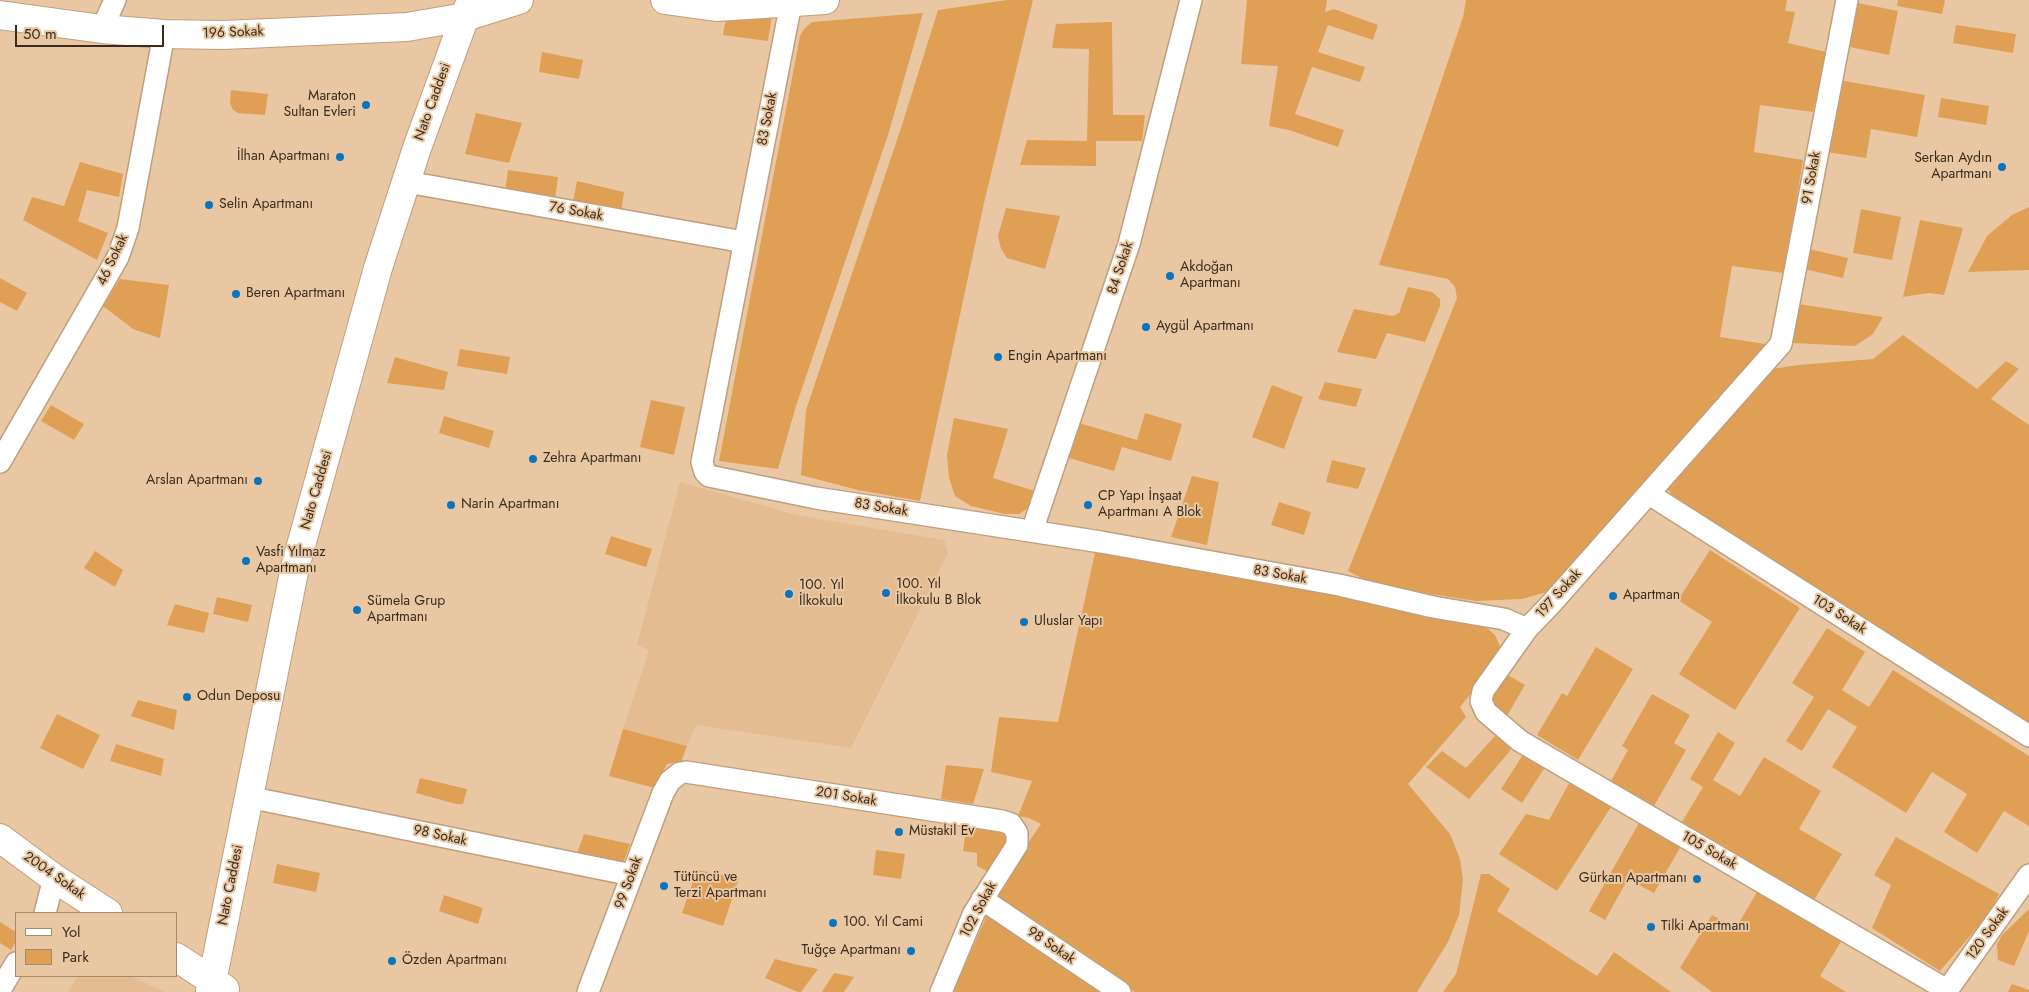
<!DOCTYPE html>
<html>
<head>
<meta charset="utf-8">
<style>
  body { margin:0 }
  #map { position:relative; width:2029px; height:992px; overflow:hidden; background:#e9c7a3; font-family:Jost,sans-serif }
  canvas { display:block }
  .legend { position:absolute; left:15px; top:912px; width:162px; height:65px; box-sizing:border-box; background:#e9c7a3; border:1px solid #a3896e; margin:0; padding:6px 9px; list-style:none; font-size:15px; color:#392c1e }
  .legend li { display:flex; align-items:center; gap:10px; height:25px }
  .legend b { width:25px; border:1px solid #a3896e }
  .scale { position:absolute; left:15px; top:25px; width:149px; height:22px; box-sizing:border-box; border:2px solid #392c1e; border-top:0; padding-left:6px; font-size:15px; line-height:18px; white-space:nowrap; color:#392c1e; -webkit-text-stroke:4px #e9c7a3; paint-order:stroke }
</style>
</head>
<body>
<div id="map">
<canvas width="2029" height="992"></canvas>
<ul class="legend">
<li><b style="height:6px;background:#fff"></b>Yol</li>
<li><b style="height:14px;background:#dfa056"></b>Park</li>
</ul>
<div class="scale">50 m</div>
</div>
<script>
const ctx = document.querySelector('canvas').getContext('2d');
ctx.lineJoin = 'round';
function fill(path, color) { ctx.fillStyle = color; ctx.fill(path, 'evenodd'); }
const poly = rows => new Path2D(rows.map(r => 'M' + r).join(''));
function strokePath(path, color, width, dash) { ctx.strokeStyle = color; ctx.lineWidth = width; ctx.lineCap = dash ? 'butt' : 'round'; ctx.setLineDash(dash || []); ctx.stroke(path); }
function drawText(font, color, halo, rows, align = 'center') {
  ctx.font = font + ' Jost,sans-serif'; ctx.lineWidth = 4; ctx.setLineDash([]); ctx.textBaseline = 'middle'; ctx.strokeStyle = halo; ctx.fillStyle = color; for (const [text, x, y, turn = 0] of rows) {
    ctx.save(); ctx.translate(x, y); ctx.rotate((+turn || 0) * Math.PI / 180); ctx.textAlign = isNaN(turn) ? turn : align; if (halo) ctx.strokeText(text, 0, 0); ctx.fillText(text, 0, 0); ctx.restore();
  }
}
fill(poly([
  [680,482,796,515,944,540,948,553,851,748,696,725,687,746,623,729,649,650,637,645],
  [77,976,130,976,165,992,68,992]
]), '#e3bc92');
fill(poly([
  [1007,0,1033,0,984,203,920,501,858,490,801,475,806,410,901,128,938,10],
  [1247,0,1327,0,1325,12,1334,9,1378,25,1373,40,1328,25,1318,52,1365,67,1360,82,1312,67,1295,114,1344,130,1338,147,1289,130,1269,126,1278,66,1241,64],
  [1466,0,1787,0,1785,11,1795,12,1788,43,1826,52,1813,112,1760,105,1754,152,1803,160,1784,273,1732,266,1720,337,1765,344,1763,358,1547,592,1522,599,1476,601,1412,591,1367,581,1348,571,1457,298,1455,287,1448,279,1379,265,1463,17],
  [1898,0,1945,0,1942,14,1897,6],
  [1858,3,1898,11,1889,55,1850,47],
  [923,13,889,132,796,406,778,469,719,461,800,36,804,29,812,22],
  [772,16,768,41,723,35,726,18],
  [1112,22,1113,115,1145,115,1142,141,1096,141,1096,166,1020,165,1027,140,1087,141,1089,49,1052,48,1056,24],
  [1956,25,2016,34,2013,53,1953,43],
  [542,52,583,60,579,79,539,72],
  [1839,80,1925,95,1917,137,1871,129,1866,158,1827,152],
  [231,90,268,94,265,115,238,113,233,110,230,103],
  [1941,98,1989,106,1986,125,1938,117],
  [476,113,522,123,509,163,465,154],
  [80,162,123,174,119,197,87,190,78,221,108,233,97,260,23,220,32,197,64,206],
  [508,170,558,177,555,199,505,191],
  [577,181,624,192,621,213,573,202],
  [2029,207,2029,270,1968,272,1987,236,2012,215],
  [1006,208,1060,216,1045,269,1007,258,1001,249,998,236],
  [1861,209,1901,217,1892,260,1853,253],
  [1920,220,1963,228,1944,295,1929,293,1903,297],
  [1809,249,1848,258,1843,278,1804,269],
  [0,278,27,293,17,311,0,302],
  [120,279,169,285,160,338,133,329,103,306],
  [1408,287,1432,292,1440,299,1440,306,1425,342,1387,333,1376,359,1337,352,1354,309,1393,316,1399,313],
  [1798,304,1883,317,1873,334,1855,346,1792,343],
  [1903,335,1977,389,2006,361,2019,369,1991,399,2029,425,2029,729,1686,508,1666,488,1772,369,1798,365,1873,359],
  [460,349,510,357,507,374,457,366],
  [395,357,448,372,444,390,387,383],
  [1325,382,1362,389,1356,407,1318,399],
  [1272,385,1303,397,1284,449,1252,437],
  [651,400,685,407,674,455,640,447],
  [51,405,84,424,74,440,41,421],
  [1145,413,1182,424,1171,461,1122,447,1114,471,1069,458,1079,423,1137,440],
  [444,416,494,431,489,448,439,433],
  [954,418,1008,429,993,478,1035,491,1033,502,1029,507,1019,514,1005,514,971,506,955,496,949,478,947,455],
  [1332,460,1366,468,1358,489,1326,482],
  [1192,476,1219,482,1207,545,1171,537],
  [1279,502,1311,512,1304,535,1271,525],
  [611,536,652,549,646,567,605,554],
  [1096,548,1464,620,1487,628,1495,635,1500,646,1501,656,1460,707,1466,717,1408,784,1450,834,1460,859,1463,880,1459,915,1448,942,1417,992,1135,992,997,904,995,892,1041,824,1029,818,1018,816,1032,781,991,772,999,717,1058,722],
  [1710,550,1800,608,1735,710,1679,674,1712,622,1678,600],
  [95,551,123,570,115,587,84,568],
  [217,597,252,605,248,622,213,614],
  [175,604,209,613,204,633,167,625],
  [1827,628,1865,652,1842,690,1869,707,1893,670,2029,756,2029,826,2004,811,1977,853,1944,832,1967,794,1932,772,1906,813,1832,767,1857,727,1828,709,1802,751,1786,741,1814,697,1792,683],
  [1596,647,1633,669,1578,760,1537,735,1562,693,1567,696],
  [1508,675,1525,685,1505,719,1490,701],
  [1652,694,1690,715,1674,743,1686,750,1654,806,1611,781,1628,750,1622,746],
  [138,700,177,710,174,730,131,716],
  [57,714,100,735,83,769,40,748],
  [623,729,687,746,681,762,667,764,655,788,609,776],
  [1718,732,1735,743,1713,780,1740,796,1764,757,1821,791,1799,829,1842,854,1814,900,1682,822,1703,787,1690,779],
  [1495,736,1510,745,1510,751,1469,799,1426,767,1442,751,1466,768],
  [116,744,164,759,161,776,110,761],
  [1526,750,1547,764,1522,803,1501,789],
  [946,765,984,769,973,804,941,799],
  [420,778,467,789,463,804,456,804,416,793],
  [1572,778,1613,804,1557,891,1499,854,1526,814,1549,820],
  [967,822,1005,831,1009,840,998,860,987,871,977,866,977,853,963,851],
  [1639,823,1681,846,1654,893,1628,879,1605,920,1589,911],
  [584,834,630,844,623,863,577,854],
  [1896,837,1999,894,1989,914,1940,971,1872,928,1891,885,1874,875],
  [876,850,905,854,901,879,873,875],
  [277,864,320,873,316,892,273,883],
  [697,870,739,878,723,926,682,913],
  [1481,874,1489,874,1510,889,1497,911,1597,976,1614,952,1671,992,1443,992,1456,974],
  [1757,892,1842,940,1820,976,1846,992,1712,992,1680,968,1712,915,1736,928],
  [444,895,483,908,478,924,439,911],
  [2029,909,2029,931,2014,966,1998,960,1997,944,2002,935],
  [988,913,1110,992,953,992],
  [0,922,16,932,16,941,11,950,0,943],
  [775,959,798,965,818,969,801,992,798,992,765,978],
  [834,973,854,977,844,992,822,992],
  [2012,984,2029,990,2029,992,2008,992]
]), '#dfa056');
const street = poly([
  [1847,0,1781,344,1550,605,1527,629,1483,691,1481,701,1486,712,1520,741,1947,990],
  [791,3,702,462,705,472,709,476,816,498,1101,542,1339,585,1433,607,1504,619,1527,629],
  [102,29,115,0],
  [407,182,744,242],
  [0,462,118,257,128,228,164,34],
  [1649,494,2029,736],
  [1032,531,1129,244,1191,0],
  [248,797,632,875],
  [982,899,1120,992],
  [45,913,54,878],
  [0,990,16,963],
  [588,992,663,793,670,781,680,773,686,772,1002,821,1011,824,1017,833,1017,845,974,913,941,992],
  [1946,992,2029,875]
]);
const secondary = poly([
  [665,0,716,7,825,0],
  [0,15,102,29,164,34,223,35,407,27,465,17,519,0],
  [0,838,54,878,108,913],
  [176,957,225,989],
  [210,992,295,567,378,268,417,148,471,0]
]);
strokePath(street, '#c09f7d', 24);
strokePath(secondary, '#c09f7d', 30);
strokePath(street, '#fff', 21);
strokePath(secondary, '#fff', 28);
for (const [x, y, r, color] of [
  [366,105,5,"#0b74bf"],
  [340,157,5,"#0b74bf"],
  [2002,167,5,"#0b74bf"],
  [209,205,5,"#0b74bf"],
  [1170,276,5,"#0b74bf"],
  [236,294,5,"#0b74bf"],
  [1146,327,5,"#0b74bf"],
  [998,357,5,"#0b74bf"],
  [533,459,5,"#0b74bf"],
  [258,481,5,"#0b74bf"],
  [451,505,5,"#0b74bf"],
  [1088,505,5,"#0b74bf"],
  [246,561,5,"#0b74bf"],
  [886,593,5,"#0b74bf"],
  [789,594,5,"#0b74bf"],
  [1613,596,5,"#0b74bf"],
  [357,610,5,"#0b74bf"],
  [1024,622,5,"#0b74bf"],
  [187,697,5,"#0b74bf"],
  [899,832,5,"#0b74bf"],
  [1697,879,5,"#0b74bf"],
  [664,886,5,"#0b74bf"],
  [833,923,5,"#0b74bf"],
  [1651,927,5,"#0b74bf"],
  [911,951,5,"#0b74bf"],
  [392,961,5,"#0b74bf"]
]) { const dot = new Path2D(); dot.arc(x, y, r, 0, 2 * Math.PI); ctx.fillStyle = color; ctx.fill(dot); strokePath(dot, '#e9c7a3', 2); }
drawText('14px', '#392c1e', '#e9c7a3', [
  ["196 Sokak",233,33,-2],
  ["Nato Caddesi",433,102,-70],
  ["83 Sokak",768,119,-79],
  ["91 Sokak",1812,178,-80],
  ["76 Sokak",576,212,10],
  ["46 Sokak",113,260,-65],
  ["84 Sokak",1121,268,-72],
  ["Nato Caddesi",317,490,-74],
  ["83 Sokak",881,508,9],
  ["83 Sokak",1280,575,10],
  ["197 Sokak",1559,594,-48],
  ["103 Sokak",1839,615,32],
  ["201 Sokak",846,797,9],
  ["98 Sokak",440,836,12],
  ["105 Sokak",1709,851,30],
  ["2004 Sokak",54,876,35],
  ["99 Sokak",629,883,-70],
  ["Nato Caddesi",231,885,-79],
  ["102 Sokak",979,910,-62],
  ["120 Sokak",1988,934,-54],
  ["98 Sokak",1051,946,34]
]);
drawText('14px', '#392c1e', '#e9c7a3', [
  ["Maraton",356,97,"right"],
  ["Sultan Evleri",356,113,"right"],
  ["İlhan Apartmanı",330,157,"right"],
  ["Serkan Aydın",1992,159,"right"],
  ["Apartmanı",1992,175,"right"],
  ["Selin Apartmanı",219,205],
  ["Akdoğan",1180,268],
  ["Apartmanı",1180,284],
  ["Beren Apartmanı",246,294],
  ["Aygül Apartmanı",1156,327],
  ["Engin Apartmanı",1008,357],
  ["Zehra Apartmanı",543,459],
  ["Arslan Apartmanı",248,481,"right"],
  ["CP Yapı İnşaat",1098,497],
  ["Apartmanı A Blok",1098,513],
  ["Narin Apartmanı",461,505],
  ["Vasfi Yılmaz",256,553],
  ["Apartmanı",256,569],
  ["100. Yıl",896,585],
  ["İlkokulu B Blok",896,601],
  ["100. Yıl",799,586],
  ["İlkokulu",799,602],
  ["Apartman",1623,596],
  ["Sümela Grup",367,602],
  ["Apartmanı",367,618],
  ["Uluslar Yapı",1034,622],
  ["Odun Deposu",197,697],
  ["Müstakil Ev",909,832],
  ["Tütüncü ve",674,878],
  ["Terzi Apartmanı",674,894],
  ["Gürkan Apartmanı",1687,879,"right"],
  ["100. Yıl Cami",843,923],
  ["Tilki Apartmanı",1661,927],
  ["Tuğçe Apartmanı",901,951,"right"],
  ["Özden Apartmanı",402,961]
], 'left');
</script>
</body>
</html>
